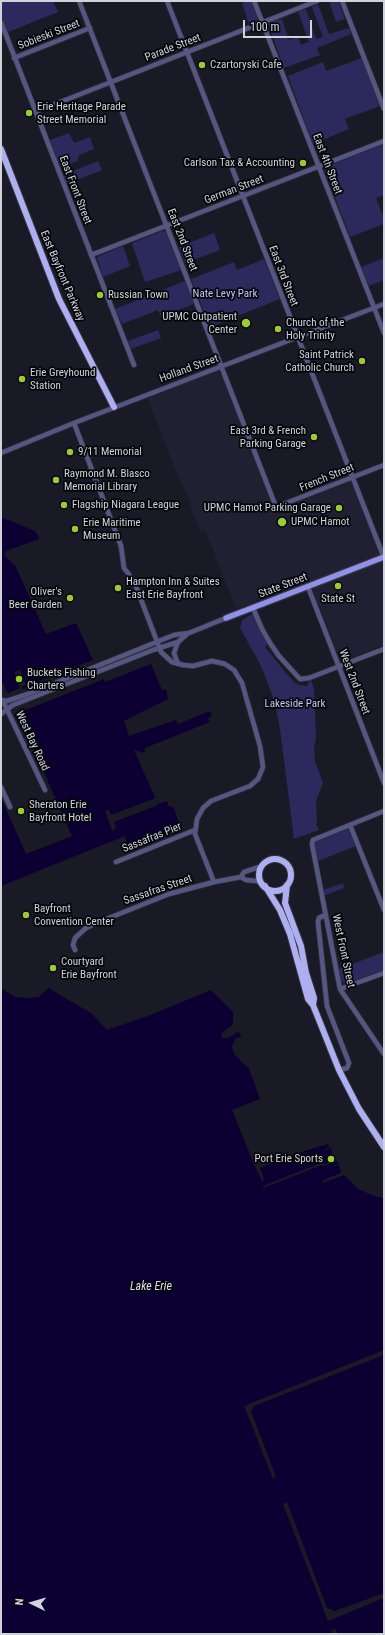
<!DOCTYPE html>
<html>
<head>
<meta charset="utf-8">
<style>
  body { margin:0 }
  #map { position:relative; width:385px; height:1635px; overflow:hidden; background:#191a25; font-family:"Roboto Condensed",sans-serif }
  canvas { display:block }
  .frame { position:absolute; inset:0; border:2px solid #d2d2db; pointer-events:none }
  .north { position:absolute; left:12px; top:1583px; width:40px; height:40px; -webkit-text-stroke:3px #05060a; paint-order:stroke; rotate:275deg; font-size:11px; font-weight:700; line-height:16px; text-align:center; color:#d2d2db }
  .north::after { content:''; display:block; margin:auto; width:14px; height:18px; background:#d2d2db; clip-path:polygon(50% 0,100% 100%,50% 72%,0 100%) }
  .scale { position:absolute; left:243px; top:20px; width:69px; height:18px; box-sizing:border-box; border:2px solid #d2d2db; border-top:0; padding-left:5px; font-size:12px; line-height:14px; white-space:nowrap; color:#d2d2db; -webkit-text-stroke:3px #05060a; paint-order:stroke }
</style>
</head>
<body>
<div id="map">
<canvas width="385" height="1635"></canvas>
<div class="frame"></div>
<div class="north">N</div>
<div class="scale">100 m</div>
</div>
<script>
const ctx = document.querySelector('canvas').getContext('2d');
ctx.lineJoin = 'round';
function fill(path, color) { ctx.fillStyle = color; ctx.fill(path, 'evenodd'); }
const poly = rows => new Path2D(rows.map(r => 'M' + r).join(''));
function strokePath(path, color, width, dash) { ctx.strokeStyle = color; ctx.lineWidth = width; ctx.lineCap = dash ? 'butt' : 'round'; ctx.setLineDash(dash || []); ctx.stroke(path); }
function drawText(font, color, halo, rows, align = 'center') {
  ctx.font = font + ' "Roboto Condensed",sans-serif'; ctx.lineWidth = 3.5; ctx.setLineDash([]); ctx.textBaseline = 'middle'; ctx.strokeStyle = halo; ctx.fillStyle = color; for (const [text, x, y, turn = 0] of rows) {
    ctx.save(); ctx.translate(x, y); ctx.rotate((+turn || 0) * Math.PI / 180); ctx.textAlign = isNaN(turn) ? turn : align; if (halo) ctx.strokeText(text, 0, 0); ctx.fillText(text, 0, 0); ctx.restore();
  }
}
fill(poly([
  [218,371,221,374,275,511,349,482,352,484,384,566,384,645,345,660,340,660,309,580,236,609,209,539,205,531,201,533,189,505,191,504,175,469,148,398]
]), '#202032');
fill(poly([
  [1,1,53,1,58,12,8,32,1,15],
  [248,1,251,1,258,18,257,20,253,23,249,24,242,3],
  [329,1,338,1,345,19,336,22],
  [318,4,329,34,349,28,351,34,317,48,320,55,284,68,268,24,272,21,282,19,289,40,298,37,301,45,309,42,298,12,306,9,316,39,323,37,312,7],
  [362,58,380,106,345,119,349,129,313,144,288,76,323,62,326,71],
  [69,133,74,143,90,137,94,149,79,155,78,161,60,167,50,140],
  [384,144,384,195,376,198,384,218,384,224,350,237,324,168],
  [98,161,102,170,67,184,63,175],
  [162,231,166,232,181,270,145,282,132,243],
  [214,233,220,250,185,263,179,247],
  [123,246,130,266,103,277,97,258,99,256],
  [384,258,384,280,369,286,361,267],
  [264,259,280,299,210,327,191,279,234,262,237,270],
  [185,281,194,304,161,317,158,310,122,324,115,309],
  [158,330,161,338,131,349,128,341],
  [252,614,254,615,268,644,265,647,286,673,295,683,299,685,307,686,309,681,311,680,314,689,316,738,314,748,315,761,323,783,316,801,317,822,316,824,319,830,294,839,280,729,275,702,261,666,240,628,242,620],
  [348,829,356,846,318,861,315,844,317,841],
  [343,883,344,888,324,896,323,890],
  [384,952,384,970,345,984,342,982,339,969]
]), '#2c295c');
fill(poly([
  [1,517,35,531,38,535,39,539,6,551,4,555,16,567,46,634,76,623,93,660,31,684,31,686,23,689,22,686,26,685,20,670,14,672,20,688,8,693,1,680],
  [151,664,162,690,166,689,168,699,124,721,129,736,176,720,178,724,210,711,212,716,208,718,210,722,145,748,144,753,134,750,158,804,167,801,169,807,172,806,174,808,180,826,179,827,132,846,131,847,128,846,125,836,1,886,1,798,26,854,72,836,18,713,104,679,105,682],
  [1,988,15,997,27,998,39,997,48,988,91,1013,107,1030,148,1016,211,990,233,1012,233,1024,221,1034,222,1038,228,1038,238,1032,240,1033,241,1037,236,1038,232,1046,234,1054,249,1069,260,1099,232,1110,254,1164,262,1181,264,1180,260,1168,304,1151,328,1144,329,1147,322,1151,331,1148,332,1153,325,1157,333,1154,334,1155,325,1158,329,1163,324,1164,323,1162,263,1186,263,1188,322,1165,323,1166,337,1161,339,1164,331,1167,339,1165,341,1173,323,1180,323,1183,344,1175,358,1189,374,1196,384,1198,384,1350,244,1406,273,1479,276,1477,251,1411,254,1406,384,1355,384,1593,335,1611,327,1608,287,1502,283,1504,328,1621,384,1598,384,1634,338,1634,335,1629,331,1630,333,1634,1,1634]
]), '#0c0032');
fill(poly([
  [156,798,158,805,114,822,116,829,112,831,105,811,109,810,111,815]
]), '#191a25');
const minor = poly([
  [79,1,276,507,384,465],
  [167,1,384,558],
  [254,1,384,333],
  [342,1,384,109],
  [1,22,134,365],
  [14,58,90,28],
  [35,112,317,1],
  [91,255,384,141],
  [74,423,121,546,124,568,134,581,161,652,172,662,183,665,193,666,212,661,225,664,234,670,242,683,260,746,263,767,258,779,250,786,211,801,203,808,197,819,195,834,214,882],
  [1,453,74,423,384,304],
  [308,587,384,783],
  [253,608,262,629,270,643,279,656,300,679,309,678,384,649],
  [178,642,174,653,178,664],
  [1,700,7,701,28,694,174,635,189,633,226,618],
  [3,701,45,790],
  [1,714,13,705,153,650,178,642,187,634],
  [1,787,10,807],
  [384,811,313,840,312,844,340,989,384,1054],
  [350,825,384,910],
  [116,862,195,830],
  [241,877,246,880,257,881,263,884],
  [325,915,319,918,318,922,327,1006,349,1063,347,1068,339,1070],
  [75,950,73,945,75,938,86,928,94,924,169,894,214,882,241,877,244,872,262,866],
  [340,989,384,973]
]);
const major = poly([
  [226,618,384,557]
]);
const highway = poly([
  [1,149,59,299,114,407],
  '259 875a16 16 0 1 1 32 0a16 16 0 1 1-32 0Z',
  [287,885,285,903,301,946,306,973,314,998,313,1005],
  [265,886,280,910,290,934,308,999,313,1005,339,1070,359,1109,384,1147]
]);
strokePath(minor, '#33343e', 6);
strokePath(major, '#33343e', 8);
strokePath(highway, '#33343e', 8);
strokePath(minor, '#555681', 4.5);
strokePath(major, '#9190eb', 5.5);
strokePath(highway, '#adaff0', 6);
for (const [x, y, r, color] of [
  [202,65,4,"#9bcb32"],
  [29,113,4,"#9bcb32"],
  [303,163,4,"#9bcb32"],
  [100,295,4,"#9bcb32"],
  [246,323,5,"#9bcb32"],
  [278,329,4,"#9bcb32"],
  [362,361,4,"#9bcb32"],
  [22,379,4,"#9bcb32"],
  [314,437,4,"#9bcb32"],
  [70,452,4,"#9bcb32"],
  [56,480,4,"#9bcb32"],
  [64,505,4,"#9bcb32"],
  [339,508,4,"#9bcb32"],
  [282,522,5,"#9bcb32"],
  [75,529,4,"#9bcb32"],
  [338,586,4,"#9bcb32"],
  [118,588,4,"#9bcb32"],
  [70,598,4,"#9bcb32"],
  [19,679,4,"#9bcb32"],
  [21,811,4,"#9bcb32"],
  [26,915,4,"#9bcb32"],
  [53,968,4,"#9bcb32"],
  [331,1159,4,"#9bcb32"]
]) { const dot = new Path2D(); dot.arc(x, y, r, 0, 2 * Math.PI); ctx.fillStyle = color; ctx.fill(dot); strokePath(dot, '#05060a', 1.5); }
drawText('11px', '#d2d2db', '#05060a', [
  ["Sobieski Street",49,35,-21],
  ["Parade Street",173,48,-21],
  ["East 4th Street",327,164,69],
  ["East Front Street",75,190,69],
  ["German Street",234,190,-21],
  ["East 2nd Street",182,240,69],
  ["East Bayfront Parkway",62,276,67],
  ["East 3rd Street",283,276,69],
  ["Holland Street",189,369,-20],
  ["French Street",327,478,-22],
  ["State Street",283,586,-21],
  ["West 2nd Street",354,682,69],
  ["West Bay Road",32,741,65],
  ["Sassafras Pier",152,838,-22],
  ["Sassafras Street",158,890,-19],
  ["West Front Street",343,951,78]
]);
drawText('11px', '#d2d2db', '#05060a', [
  ["Czartoryski Cafe",210,65],
  ["Erie Heritage Parade",37,107],
  ["Street Memorial",37,120],
  ["Carlson Tax & Accounting",295,163,"right"],
  ["Russian Town",108,295],
  ["UPMC Outpatient",237,317,"right"],
  ["Center",237,330,"right"],
  ["Church of the",286,323],
  ["Holy Trinity",286,336],
  ["Saint Patrick",354,355,"right"],
  ["Catholic Church",354,368,"right"],
  ["Erie Greyhound",30,373],
  ["Station",30,386],
  ["East 3rd & French",306,431,"right"],
  ["Parking Garage",306,444,"right"],
  ["9/11 Memorial",78,452],
  ["Raymond M. Blasco",64,474],
  ["Memorial Library",64,487],
  ["Flagship Niagara League",72,505],
  ["UPMC Hamot Parking Garage",331,508,"right"],
  ["UPMC Hamot",291,522],
  ["Erie Maritime",83,523],
  ["Museum",83,536],
  ["Hampton Inn & Suites",126,582],
  ["East Erie Bayfront",126,595],
  ["Oliver's",62,592,"right"],
  ["Beer Garden",62,605,"right"],
  ["State St",338,599,"center"],
  ["Buckets Fishing",27,673],
  ["Charters",27,686],
  ["Sheraton Erie",29,805],
  ["Bayfront Hotel",29,818],
  ["Bayfront",34,909],
  ["Convention Center",34,922],
  ["Courtyard",61,962],
  ["Erie Bayfront",61,975],
  ["Port Erie Sports",323,1159,"right"]
], 'left');
drawText('11px', '#c6c8fe', '#05060a', [
  ["Nate Levy Park",225,294],
  ["Lakeside Park",295,704]
]);
drawText('italic 12px', '#dcdef0', '#05060a', [
  ["Lake Erie",151,1287]
]);
</script>
</body>
</html>
